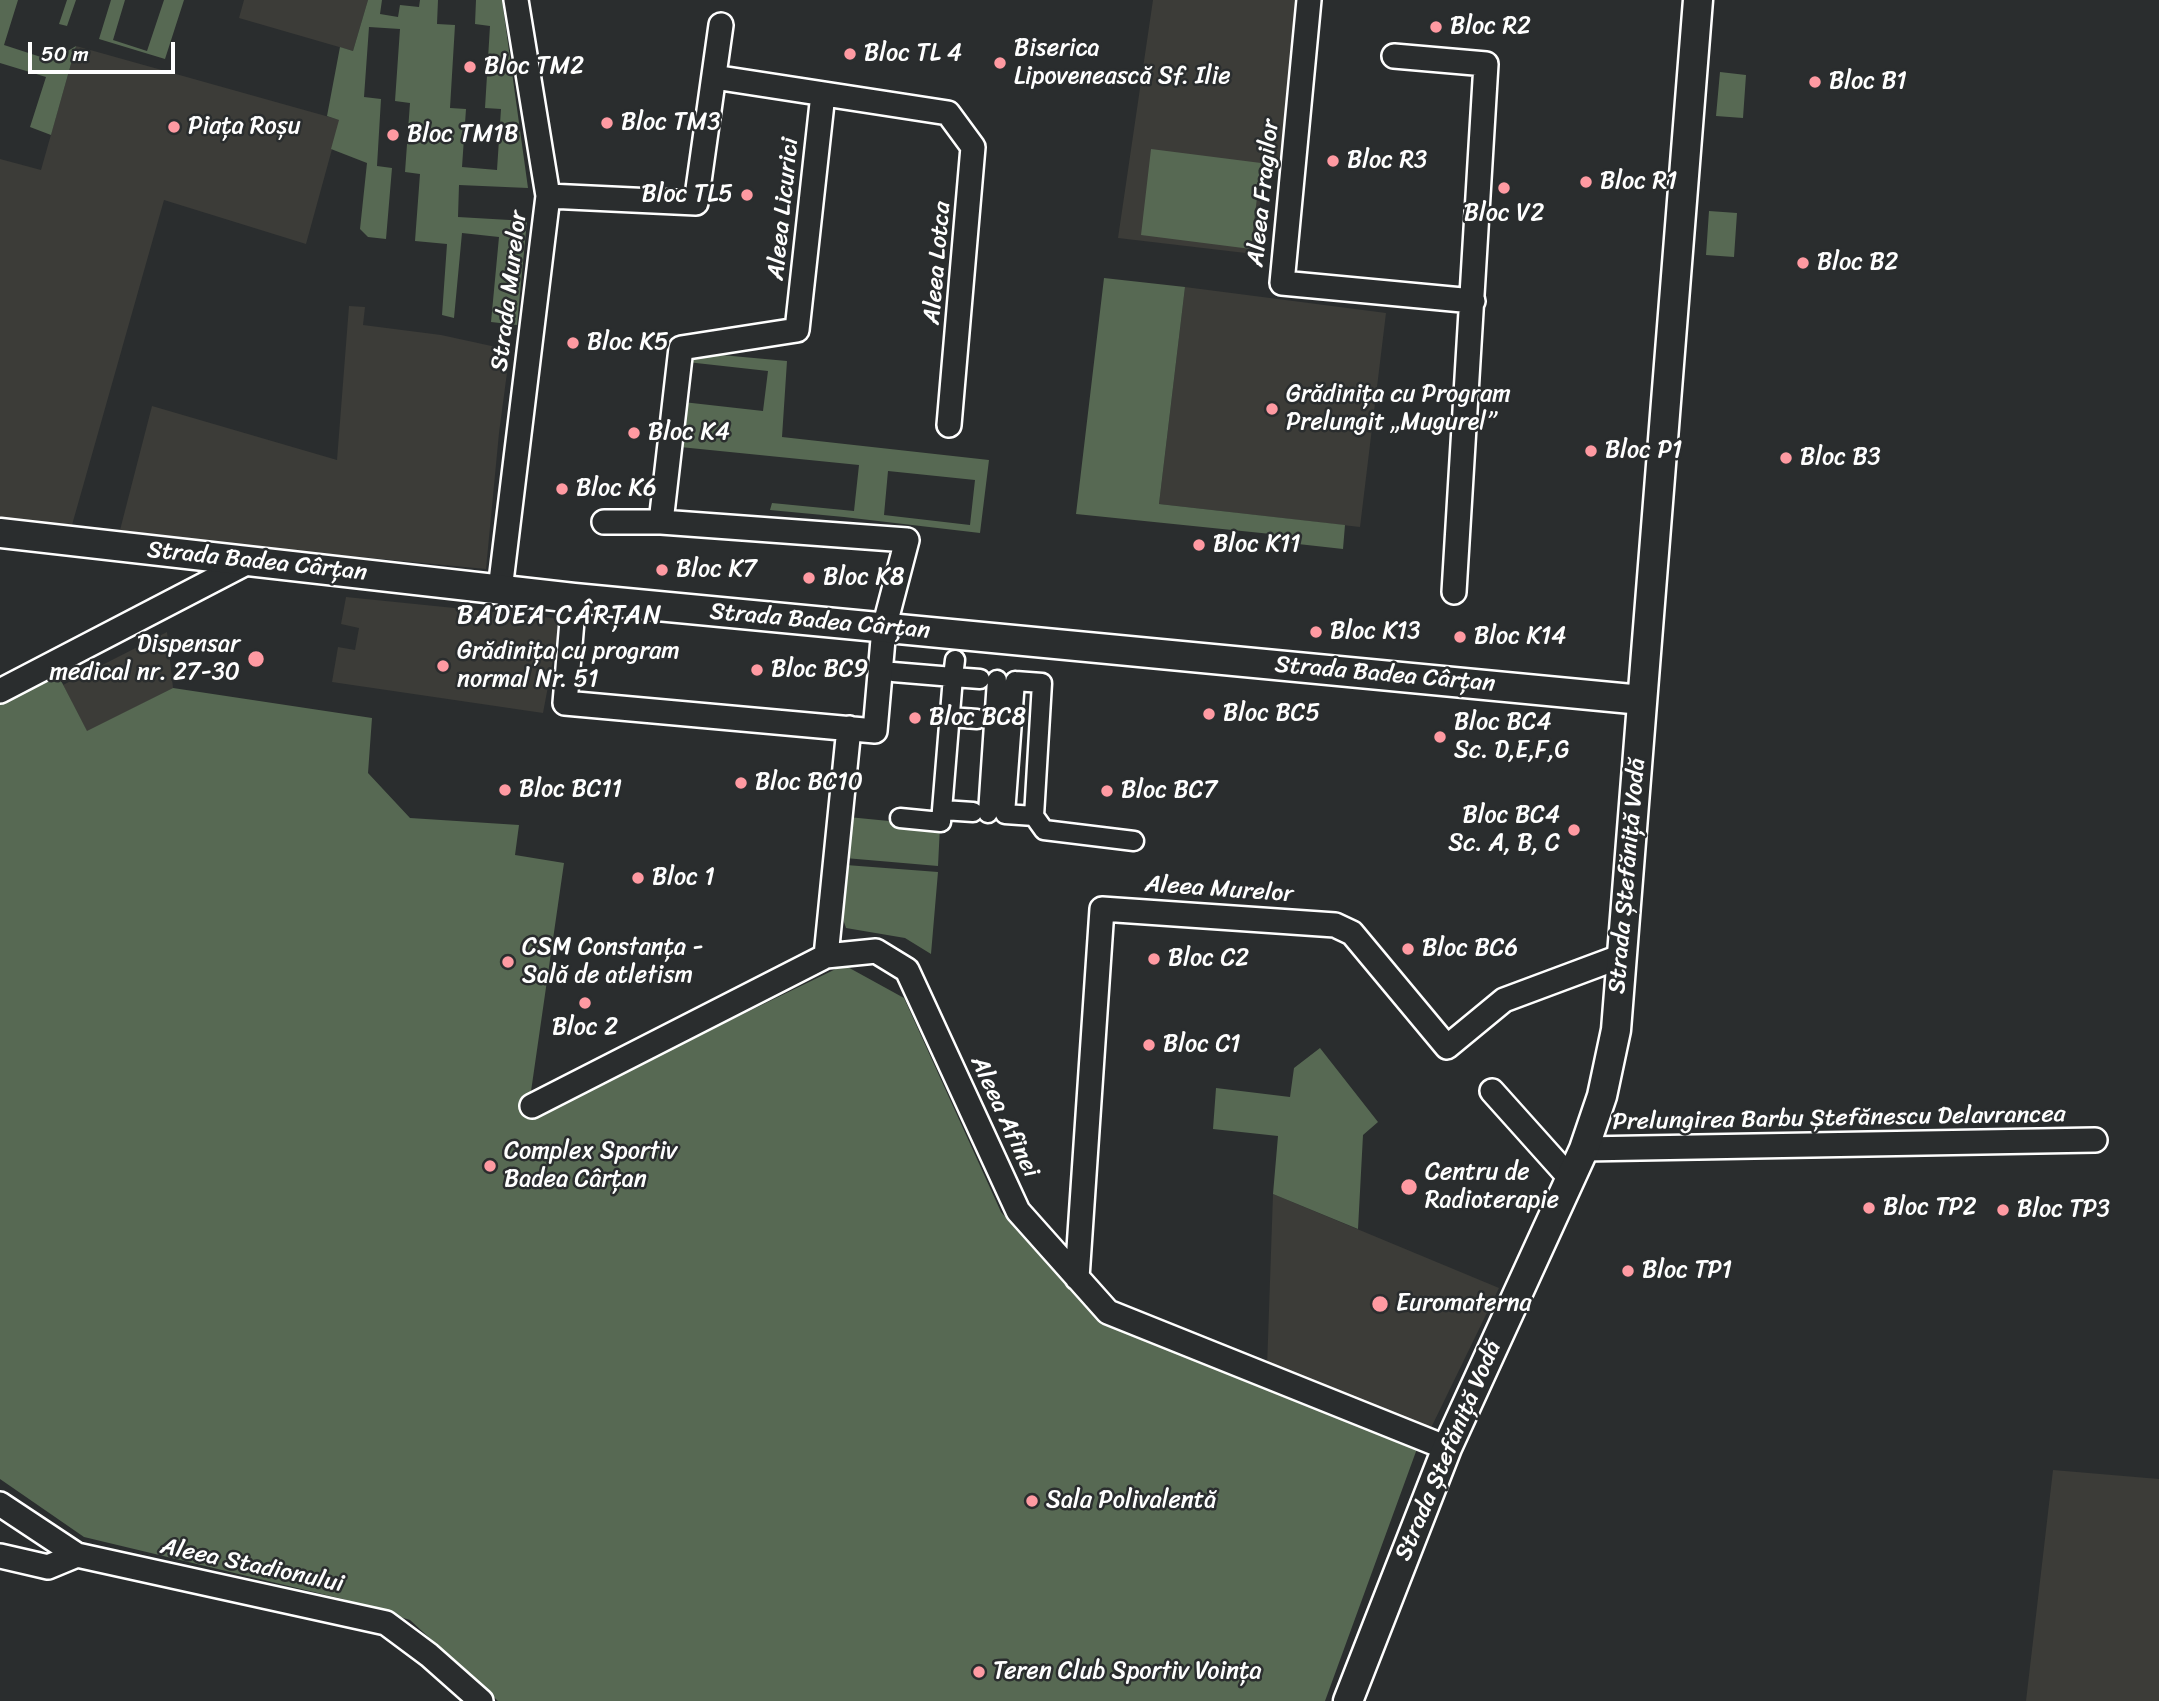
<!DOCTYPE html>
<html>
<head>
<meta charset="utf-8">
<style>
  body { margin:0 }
  #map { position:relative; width:2159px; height:1701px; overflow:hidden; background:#2a2d2e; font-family:Sriracha,sans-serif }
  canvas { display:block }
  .scale { position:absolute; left:28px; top:42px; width:147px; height:32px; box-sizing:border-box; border:4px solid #fff; border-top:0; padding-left:9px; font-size:21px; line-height:24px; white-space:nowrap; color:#fff; -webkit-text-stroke:5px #2a2d2e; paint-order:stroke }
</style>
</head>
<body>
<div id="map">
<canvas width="2159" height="1701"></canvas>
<div class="scale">50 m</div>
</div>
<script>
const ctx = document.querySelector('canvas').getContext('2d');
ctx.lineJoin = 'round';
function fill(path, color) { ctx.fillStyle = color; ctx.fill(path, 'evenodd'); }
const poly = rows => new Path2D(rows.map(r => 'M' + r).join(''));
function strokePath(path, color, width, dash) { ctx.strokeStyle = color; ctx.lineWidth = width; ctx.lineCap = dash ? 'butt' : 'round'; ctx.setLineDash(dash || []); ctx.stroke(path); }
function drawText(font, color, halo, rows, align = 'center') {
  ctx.font = font + ' Sriracha,sans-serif'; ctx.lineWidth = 5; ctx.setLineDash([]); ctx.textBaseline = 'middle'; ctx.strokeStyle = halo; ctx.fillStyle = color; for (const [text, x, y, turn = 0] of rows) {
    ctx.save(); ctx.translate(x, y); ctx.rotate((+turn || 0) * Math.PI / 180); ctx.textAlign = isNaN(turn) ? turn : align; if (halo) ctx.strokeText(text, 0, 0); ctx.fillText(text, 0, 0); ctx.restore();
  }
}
fill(poly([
  [244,0,368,0,353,51,239,18],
  [1153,0,1297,0,1281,158,1266,157,1254,254,1118,238],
  [76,46,340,120,306,244,164,200,72,525,0,518,0,159,41,170],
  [1185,287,1386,313,1360,527,1159,504],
  [349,306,365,307,363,325,441,335,510,350,499,433,486,569,119,534,152,406,337,460],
  [346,597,553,618,559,628,543,713,332,682,338,647,355,650,359,628,341,624],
  [167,632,173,688,87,732,63,685],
  [1273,1194,1499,1288,1429,1432,1267,1368],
  [2053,1470,2159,1479,2159,1701,2026,1701]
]), '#3c3c38');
fill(poly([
  [0,0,18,0,4,45,47,59,50,53,61,55,76,46,51,135,30,127,46,77,0,63],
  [67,0,76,0,67,26,59,24],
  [111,0,125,0,113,40,147,51,164,0,184,0,165,59,99,39],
  [368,0,382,0,380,14,398,17,400,5,419,7,420,0,438,0,437,24,455,25,450,108,466,109,462,167,497,170,501,109,485,108,490,26,475,24,476,0,502,0,528,188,459,185,458,217,527,221,517,325,491,322,499,237,462,233,454,318,442,315,447,244,415,241,420,174,405,172,410,103,395,101,400,29,369,27,364,97,381,99,377,166,392,168,386,239,368,237,360,229,367,163,331,149,339,120,327,116,340,47,353,51],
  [1720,72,1746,75,1743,118,1716,116],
  [1151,149,1261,163,1251,249,1141,235],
  [1709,211,1737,213,1734,257,1706,255],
  [1104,278,1185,287,1159,504,1345,525,1343,549,1271,541,1271,534,1076,514],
  [688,352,787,361,782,437,989,460,980,533,844,517,770,510,772,503,854,511,859,465,680,447,683,402,763,411,768,371,687,362],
  [888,471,975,480,970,525,884,515],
  [56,671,87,731,173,688,372,718,368,773,410,818,519,825,515,855,564,863,527,1119,844,965,904,998,1001,1212,1090,1312,1418,1446,1325,1701,498,1701,410,1620,343,1599,84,1537,0,1479,0,701],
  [848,817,940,826,938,866,845,858],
  [846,865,938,872,931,954,905,938,846,928,843,919],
  [1320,1048,1378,1122,1363,1135,1358,1229,1273,1194,1278,1136,1213,1129,1216,1088,1290,1097,1294,1068]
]), '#576953');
const pedestrian = poly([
  [955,660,953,677,980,679],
  [893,672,953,677,941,822,900,818],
  [1015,681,1042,683,1034,816,1005,814,1015,681],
  [950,717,977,719],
  [943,810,973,812],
  [988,813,997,680],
  [1034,816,1044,830,1134,841]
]);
const minor = poly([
  [1309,0,1282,283,1473,301],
  [1394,56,1486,64,1454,592],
  [714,77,948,113,973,147,949,425],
  [548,196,696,203,721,25],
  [661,522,681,348,797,330,823,94],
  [500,590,548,196,516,0],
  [574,598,565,703,875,731,884,628,907,540,661,522,604,522],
  [0,691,250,561],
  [826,956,849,728],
  [1492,1091,1570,1178],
  [532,1106,826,956,876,951,907,970,1018,1211,1108,1312,1447,1448],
  [1584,1149,2095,1140],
  [1077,1278,1102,909,1335,925,1352,933,1447,1047,1504,1000,1622,956],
  [0,1504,77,1555,386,1623,429,1655,481,1701],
  [0,1556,48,1567,77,1555]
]);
const tertiary = poly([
  [0,533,574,598,1642,700],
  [1348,1701,1447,1448,1584,1149,1602,1096,1616,1030,1698,0]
]);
strokePath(pedestrian, '#fff', 23);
strokePath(minor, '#fff', 28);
strokePath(tertiary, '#fff', 33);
strokePath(pedestrian, '#2a2d2e', 18);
strokePath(minor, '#2a2d2e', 23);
strokePath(tertiary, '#2a2d2e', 28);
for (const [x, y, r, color] of [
  [1436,27,7,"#ff9aa2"],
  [850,54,7,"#ff9aa2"],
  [1000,63,7,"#ff9aa2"],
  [470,67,7,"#ff9aa2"],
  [1815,82,7,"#ff9aa2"],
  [607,123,7,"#ff9aa2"],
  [174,127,7,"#ff9aa2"],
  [393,135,7,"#ff9aa2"],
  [1333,161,7,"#ff9aa2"],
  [1586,182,7,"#ff9aa2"],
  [1504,188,7,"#ff9aa2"],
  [747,195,7,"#ff9aa2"],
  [1803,263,7,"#ff9aa2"],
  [573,343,7,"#ff9aa2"],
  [1272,409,7,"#ff9aa2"],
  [634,433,7,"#ff9aa2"],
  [1591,451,7,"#ff9aa2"],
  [1786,458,7,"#ff9aa2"],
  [562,489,7,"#ff9aa2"],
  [1199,545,7,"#ff9aa2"],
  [662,570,7,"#ff9aa2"],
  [809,578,7,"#ff9aa2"],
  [1316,632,7,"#ff9aa2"],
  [1460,637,7,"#ff9aa2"],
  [256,659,9,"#ff9aa2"],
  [443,666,7,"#ff9aa2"],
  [757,670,7,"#ff9aa2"],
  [1209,714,7,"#ff9aa2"],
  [915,718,7,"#ff9aa2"],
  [1440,737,7,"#ff9aa2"],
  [741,783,7,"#ff9aa2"],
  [505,790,7,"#ff9aa2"],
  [1107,791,7,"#ff9aa2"],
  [1574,830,7,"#ff9aa2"],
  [638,878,7,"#ff9aa2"],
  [1408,949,7,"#ff9aa2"],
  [1154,959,7,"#ff9aa2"],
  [508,962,7,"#ff9aa2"],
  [585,1003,7,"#ff9aa2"],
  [1149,1045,7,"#ff9aa2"],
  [490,1166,7,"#ff9aa2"],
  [1409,1187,9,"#ff9aa2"],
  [1869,1208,7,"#ff9aa2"],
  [2003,1210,7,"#ff9aa2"],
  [1628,1271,7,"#ff9aa2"],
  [1380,1304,9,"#ff9aa2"],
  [1032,1501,7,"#ff9aa2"],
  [979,1672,7,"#ff9aa2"]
]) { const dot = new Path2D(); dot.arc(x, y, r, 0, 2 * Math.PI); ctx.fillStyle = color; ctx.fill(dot); strokePath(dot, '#2a2d2e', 2.5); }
drawText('24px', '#fff', '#2a2d2e', [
  ["Bloc R2",1450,27],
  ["Biserica",1014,49],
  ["Lipovenească Sf. Ilie",1014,77],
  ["Bloc TL 4",864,54],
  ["Bloc TM2",484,67],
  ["Bloc B1",1829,82],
  ["Bloc TM3",621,123],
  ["Piața Roșu",188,127],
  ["Bloc TM1B",407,135],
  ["Bloc R3",1347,161],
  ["Bloc R1",1600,182],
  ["Bloc TL5",733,195,"right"],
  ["Bloc V2",1504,214,"center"],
  ["Bloc B2",1817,263],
  ["Bloc K5",587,343],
  ["Grădinița cu Program",1286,395],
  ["Prelungit „Mugurel”",1286,423],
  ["Bloc K4",648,433],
  ["Bloc P1",1605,451],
  ["Bloc B3",1800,458],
  ["Bloc K6",576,489],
  ["Bloc K11",1213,545],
  ["Bloc K7",676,570],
  ["Bloc K8",823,578],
  ["Bloc K13",1330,632],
  ["Bloc K14",1474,637],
  ["Dispensar",240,645,"right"],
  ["medical nr. 27-30",240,673,"right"],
  ["Grădinița cu program",457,652],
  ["normal Nr. 51",457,680],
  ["Bloc BC9",771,670],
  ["Bloc BC5",1223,714],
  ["Bloc BC8",929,718],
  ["Bloc BC4",1454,723],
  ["Sc. D,E,F,G",1454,751],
  ["Bloc BC10",755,783],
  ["Bloc BC11",519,790],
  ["Bloc BC7",1121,791],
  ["Bloc BC4",1560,816,"right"],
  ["Sc. A, B, C",1560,844,"right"],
  ["Bloc 1",652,878],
  ["CSM Constanța -",522,948],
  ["Sală de atletism",522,976],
  ["Bloc BC6",1422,949],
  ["Bloc C2",1168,959],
  ["Bloc 2",585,1028,"center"],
  ["Bloc C1",1163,1045],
  ["Complex Sportiv",504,1152],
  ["Badea Cârțan",504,1180],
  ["Centru de",1425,1173],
  ["Radioterapie",1425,1201],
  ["Bloc TP2",1883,1208],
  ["Bloc TP3",2017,1210],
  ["Bloc TP1",1642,1271],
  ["Euromaterna",1396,1304],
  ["Sala Polivalentă",1046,1501],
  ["Teren Club Sportiv Voința",993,1672]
], 'left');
drawText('24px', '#fff', '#2a2d2e', [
  ["Aleea Fragilor",1264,193,-84],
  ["Aleea Licurici",784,209,-84],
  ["Aleea Lotca",938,263,-85],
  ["Strada Murelor",510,291,-83],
  ["Strada Badea Cârțan",257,562,6],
  ["Strada Badea Cârțan",820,622,5],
  ["Strada Badea Cârțan",1385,675,5],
  ["Strada Ștefăniță Vodă",1628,876,-85],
  ["Aleea Murelor",1219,890,4],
  ["Aleea Afinei",1004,1117,65],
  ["Prelungirea Barbu Ștefănescu Delavrancea",1839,1119,-1],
  ["Strada Ștefăniță Vodă",1449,1451,-67],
  ["Aleea Stadionului",252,1566,12]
]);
ctx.letterSpacing = '2px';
drawText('26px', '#fff', '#2a2d2e', [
  ["BADEA CÂRȚAN",560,616]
]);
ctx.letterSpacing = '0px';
</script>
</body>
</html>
